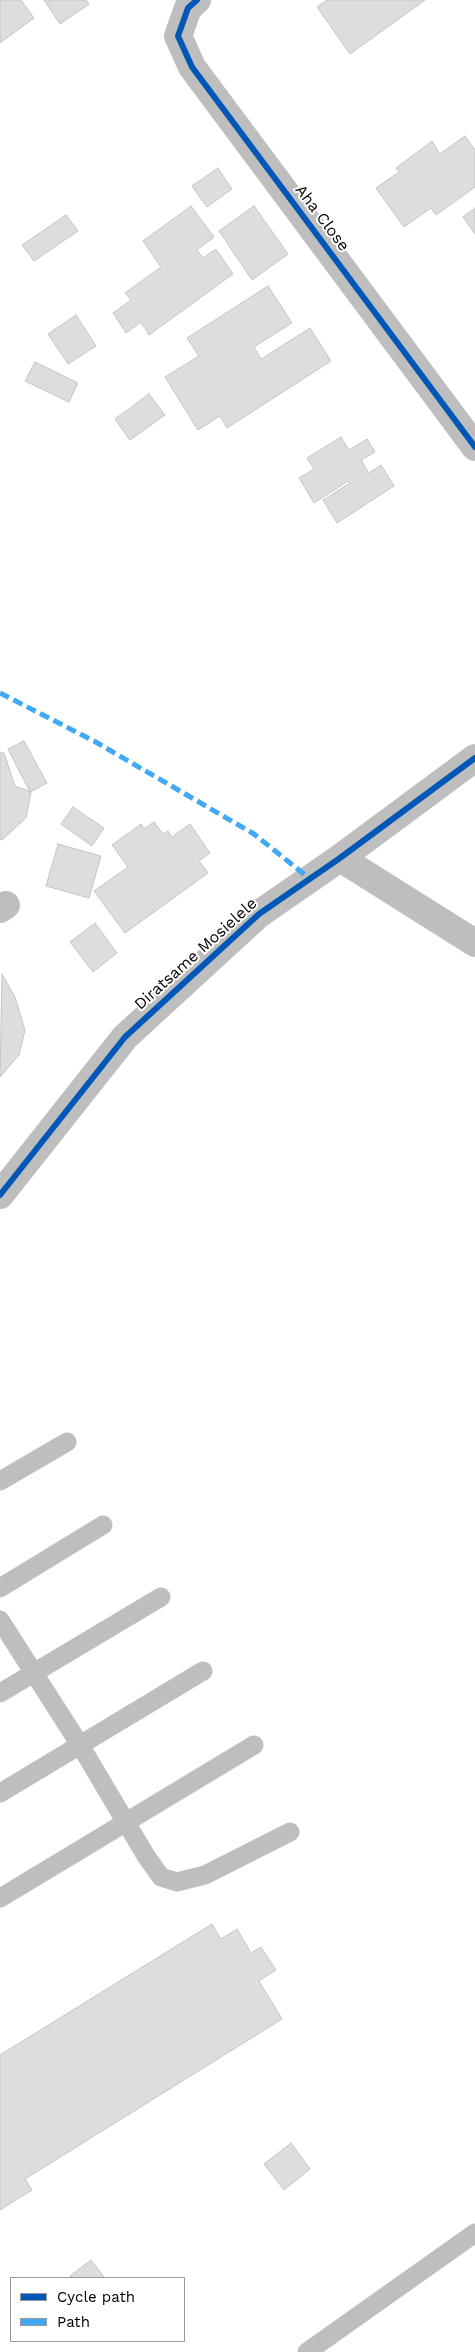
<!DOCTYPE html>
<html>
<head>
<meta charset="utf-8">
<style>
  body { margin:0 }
  #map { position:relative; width:475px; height:2352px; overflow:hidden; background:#fff; font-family:"Work Sans",sans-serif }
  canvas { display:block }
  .legend { position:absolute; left:10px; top:2277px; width:175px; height:65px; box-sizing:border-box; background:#fff; border:1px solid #999; margin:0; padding:6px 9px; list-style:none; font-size:15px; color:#000 }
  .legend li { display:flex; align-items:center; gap:10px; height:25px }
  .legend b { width:25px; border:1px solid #999 }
</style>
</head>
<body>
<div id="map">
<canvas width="475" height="2352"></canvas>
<ul class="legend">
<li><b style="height:6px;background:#0057b8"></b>Cycle path</li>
<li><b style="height:6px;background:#3fa9f5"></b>Path</li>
</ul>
</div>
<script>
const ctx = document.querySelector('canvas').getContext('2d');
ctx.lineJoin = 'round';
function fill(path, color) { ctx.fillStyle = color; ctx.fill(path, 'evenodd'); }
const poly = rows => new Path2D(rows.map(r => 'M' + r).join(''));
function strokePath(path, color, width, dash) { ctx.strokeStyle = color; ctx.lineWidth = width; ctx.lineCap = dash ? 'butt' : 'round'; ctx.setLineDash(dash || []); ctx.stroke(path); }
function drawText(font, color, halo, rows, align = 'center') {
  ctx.font = font + ' "Work Sans",sans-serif'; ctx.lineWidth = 4; ctx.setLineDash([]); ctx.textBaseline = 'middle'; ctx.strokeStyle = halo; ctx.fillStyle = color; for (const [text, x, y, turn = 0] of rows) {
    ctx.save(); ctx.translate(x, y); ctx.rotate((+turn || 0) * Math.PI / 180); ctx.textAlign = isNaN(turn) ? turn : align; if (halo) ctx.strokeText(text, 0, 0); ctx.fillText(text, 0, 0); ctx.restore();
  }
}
const building = poly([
  [0,0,21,0,34,18,0,43,0,0],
  [44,0,86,0,89,4,60,24,44,0],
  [327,0,425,0,350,54,317,7,327,0],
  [465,136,475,150,475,187,436,215,431,208,404,227,376,188,399,172,396,168,432,141,440,154,465,136],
  [218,168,232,189,207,207,192,186,218,168],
  [191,206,214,237,197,250,203,258,216,249,233,274,149,335,141,322,126,333,113,313,131,300,125,293,161,267,143,241,191,206],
  [254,206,288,254,252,280,219,231,254,206],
  [475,208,475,234,463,217,475,208],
  [66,215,78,231,34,261,22,245,66,215],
  [268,286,292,323,254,347,261,359,310,328,331,361,227,428,220,416,198,430,165,377,199,356,187,338,268,286],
  [76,315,96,346,68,364,48,334,76,315],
  [35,362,78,383,69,402,25,381,35,362],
  [149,394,165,415,130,440,115,419,149,394],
  [341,437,349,450,367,439,375,452,361,460,369,473,381,465,394,486,337,523,323,500,350,483,348,481,314,503,299,478,314,469,307,458,341,437],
  [24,741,47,783,30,792,8,749,24,741],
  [0,752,4,753,15,786,31,792,26,818,2,840,0,839,0,752],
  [73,807,104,828,92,846,61,824,73,807],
  [154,822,163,834,168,831,172,837,190,824,210,853,199,861,208,873,125,933,94,891,128,867,112,845,141,824,144,829,154,822],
  [58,844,101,856,89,898,46,886,58,844],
  [95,923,117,953,93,972,70,942,95,923],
  [2,974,15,997,25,1030,19,1055,0,1077,2,974],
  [212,1924,221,1939,237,1929,251,1953,261,1947,276,1970,259,1981,282,2019,25,2179,32,2190,0,2210,0,2055,212,1924],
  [291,2143,310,2169,284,2190,264,2164,291,2143],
  [91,2260,105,2278,72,2278,70,2276,91,2260]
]);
fill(building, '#ddd');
strokePath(building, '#c5c5c5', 1);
strokePath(poly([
  [0,1481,67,1442],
  [0,1588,103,1525],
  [0,1620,80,1745,146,1856,161,1877,177,1882,205,1875,290,1832],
  [0,1693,161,1597],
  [0,1793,203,1671],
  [0,1898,254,1745],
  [307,2352,475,2233]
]), '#bebebe', 19);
strokePath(poly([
  [197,0,188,8,178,36,192,67,475,447],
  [340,858,475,943],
  [0,909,6,905],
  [0,1195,125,1037,259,914,340,858,475,758]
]), '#bebebe', 28);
strokePath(poly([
  [0,693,94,741,254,834,310,879]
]), '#3fa9f5', 5, [10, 5]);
strokePath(poly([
  [197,0,188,8,178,36,192,67,475,447],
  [0,1195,125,1037,259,914,340,858,475,758]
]), '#0057b8', 6);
drawText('16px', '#000', '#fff', [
  ["Aha Close",322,218,53],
  ["Diratsame Mosielele",196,954,-42]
]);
</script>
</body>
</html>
